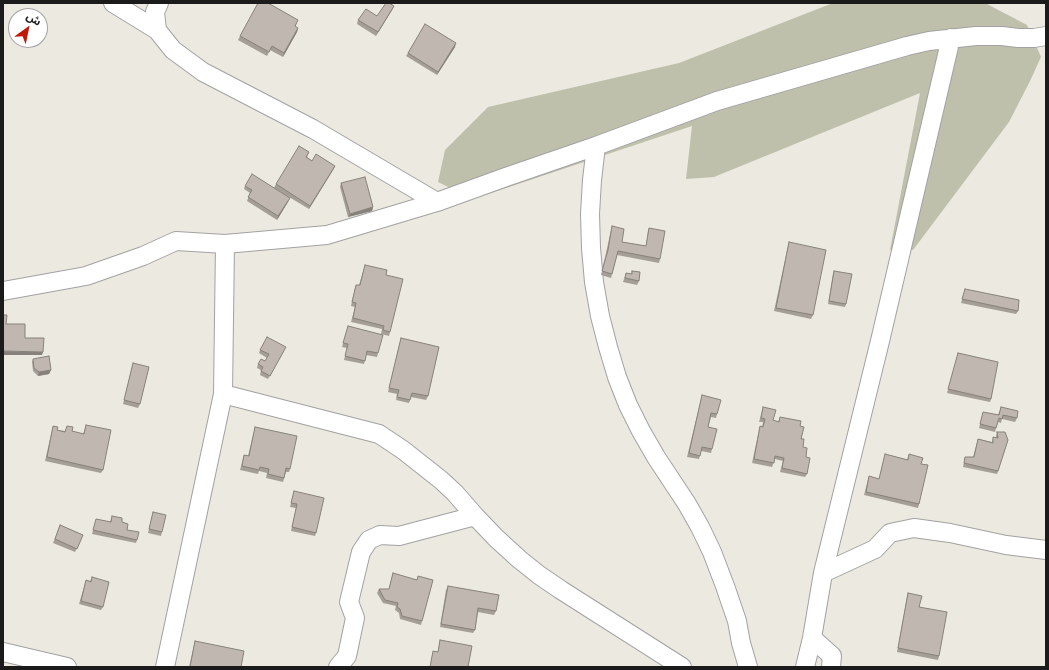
<!DOCTYPE html>
<html>
<head>
<meta charset="utf-8">
<style>
  body { margin:0 }
  #map { position:relative; width:1049px; height:670px; overflow:hidden; background:#ece9e0; font-family:"Titillium Web","Noto Sans Arabic",sans-serif }
  canvas { display:block }
  .frame { position:absolute; inset:0; border:4px solid #1b1b1b; pointer-events:none }
  .north { position:absolute; left:8px; top:8px; width:40px; height:40px; box-sizing:border-box; background:#fff; border:1px solid #a4a4a4; border-radius:50%; rotate:33deg; font-size:11px; font-weight:700; line-height:16px; text-align:center; color:#1b1b1b }
  .north::after { content:''; display:block; margin:auto; width:14px; height:18px; background:#be1807; clip-path:polygon(50% 0,100% 100%,50% 72%,0 100%) }
</style>
</head>
<body>
<div id="map">
<canvas width="1049" height="670"></canvas>
<div class="frame"></div>
<div class="north">ش</div>
</div>
<script>
const ctx = document.querySelector('canvas').getContext('2d');
ctx.lineJoin = 'round';
function fill(path, color) { ctx.fillStyle = color; ctx.fill(path, 'evenodd'); }
const poly = rows => new Path2D(rows.map(r => 'M' + r).join(''));
function strokePath(path, color, width, dash) { ctx.strokeStyle = color; ctx.lineWidth = width; ctx.lineCap = dash ? 'butt' : 'round'; ctx.setLineDash(dash || []); ctx.stroke(path); }
fill(poly([
  [833,3,985,3,1027,25,1041,57,1030,81,1009,122,913,250,890,250,920,93,714,177,686,179,692,126,473,199,438,182,445,150,488,107,679,63]
]), '#bec0ac');
const minor = poly([
  [113,3,157,30],
  [159,3,155,12,157,30,173,50,203,72,313,129,437,202],
  [596,146,592,180,590,214,591,248,594,282,600,316,608,347,617,377,628,405,641,431,656,457,687,504,700,527,712,552,725,586,737,621,741,643,748,667],
  [3,291,86,276,143,256,176,241,225,244,327,235,437,202,506,177,596,146,717,101,907,46,929,41,976,36,1002,36,1018,38,1034,38,1046,36],
  [223,394,379,434,403,450,441,480,455,493,475,516,496,538,519,559,539,575,561,590,682,667],
  [823,573,880,341,951,38],
  [812,638,832,656,831,667],
  [3,652,67,667],
  [165,667,223,394,225,244],
  [338,667,347,656,355,618,349,602,361,552,369,540,380,535,399,536,475,516],
  [805,667,812,638,823,573,875,549,890,533,914,528,950,533,1006,545,1046,550]
]);
strokePath(minor, '#a2a2a2', 20);
strokePath(minor, '#fff', 18);
fill(poly([
  [394,6,392,10,376,36,357,24,358,20,377,16],
  [297,23,295,27,298,28,297,32,283,57,270,50,267,56,238,40,240,36],
  [455,47,437,75,406,56,408,53],
  [309,152,307,157,312,161,335,166,333,170,309,209,274,188,276,184],
  [341,183,373,207,372,211,348,217,340,187],
  [245,186,288,202,277,220,247,201,250,193,244,189],
  [612,226,622,242,646,246,648,231,649,228,660,259,659,263,617,255,611,278,601,275,606,253,611,230],
  [789,242,813,315,811,319,774,311,788,246],
  [365,265,386,275,390,332,389,336,381,334,382,329,351,322,355,307,351,306,355,288,356,285,359,285],
  [632,271,639,281,637,285,623,282,626,273,631,274],
  [834,271,846,304,845,307,828,304,833,274],
  [965,289,1018,311,1016,314,961,303],
  [348,326,378,353,377,357,366,355,364,364,344,360,347,348,342,347],
  [401,338,428,396,426,400,411,397,409,403,396,400,397,394,388,392],
  [260,350,284,351,268,379,260,375,261,370,257,368,258,364,265,361,267,358,259,353],
  [958,353,991,399,990,402,947,393],
  [33,359,51,370,49,374,38,376,33,371,32,362],
  [133,363,140,404,138,408,123,404],
  [702,395,717,414,716,418,711,417,708,427,712,449,711,453,701,451,699,459,687,457],
  [763,407,773,420,778,422,780,417,800,426,803,447,806,457,807,474,805,477,780,472,783,461,775,459,772,467,752,463,759,430,760,426,762,427,763,422,759,422],
  [1001,407,1017,418,1015,422,1002,419,1001,423,998,422,995,432,979,428,983,412,998,415],
  [86,425,103,470,101,473,45,461,53,426,57,430,65,431,67,426,72,431,83,434],
  [255,427,290,469,289,472,286,472,283,482,266,478,267,473,259,471,258,474,240,470,244,455,248,456],
  [997,432,1008,440,997,474,963,467,965,457,973,457,978,439,992,442,993,437,996,438,996,436],
  [885,454,907,460,909,454,921,464,919,504,918,508,864,495,869,476,879,479],
  [294,491,316,533,315,536,291,531,296,508,290,507],
  [153,512,162,532,161,536,148,533],
  [112,516,122,522,127,530,137,540,136,543,92,534,96,519,110,522],
  [60,525,83,535,75,552,53,543],
  [393,573,422,621,421,625,400,619,399,613,395,610,396,606,383,603,377,593,379,589,389,589],
  [92,577,103,607,101,610,79,604,86,580,90,581],
  [448,586,496,611,494,615,478,612,475,630,473,633,440,627,446,590],
  [908,593,939,656,938,660,897,652,907,597],
  [440,640,468,667,430,667,433,651,438,652],
  [195,641,241,667,189,667]
]), '#a59e97');
fill(poly([
  [394,6,392,10,376,36,378,32],
  [298,28,297,32,283,57,284,53],
  [456,43,455,47,437,75,438,72],
  [335,166,333,170,309,209,310,206],
  [290,198,288,202,277,220,278,216],
  [373,207,372,211,348,217,350,214],
  [3,351,43,352,42,355,3,355],
  [51,370,49,374,38,376,39,372]
]), '#86817b');
const building = poly([
  [258,3,268,3,298,20,295,26,298,28,284,53,272,46,269,52,240,36,258,3],
  [386,3,389,3,394,6,378,32,358,20,366,9,377,16,386,3],
  [425,24,456,43,438,72,408,53,425,24],
  [299,146,309,152,306,157,312,161,316,154,335,166,310,206,276,184,299,146],
  [252,174,290,198,278,216,248,197,252,190,245,186,252,174],
  [365,177,373,207,350,214,341,183,365,177],
  [612,226,624,229,622,242,646,246,649,228,665,231,660,259,618,251,612,274,602,271,608,250,612,226],
  [789,242,826,250,813,315,776,308,789,242],
  [365,265,387,270,386,275,403,279,390,332,383,330,384,326,353,318,356,303,352,302,356,285,360,285,365,265],
  [632,271,640,272,639,281,625,278,626,273,632,274,632,271],
  [834,271,852,274,846,304,829,301,834,271],
  [965,289,1019,300,1018,311,962,299,965,289],
  [3,315,7,315,6,324,25,324,25,338,44,338,43,352,3,351,3,315],
  [348,326,383,335,378,353,367,351,365,361,345,356,348,344,343,343,348,326],
  [267,337,286,347,270,376,261,371,263,367,258,364,261,359,265,361,269,354,260,350,267,337],
  [401,338,439,347,428,396,412,393,410,400,397,397,399,390,389,388,401,338],
  [958,353,998,362,991,399,948,389,958,353],
  [49,356,51,370,39,372,34,368,33,359,49,356],
  [133,363,149,367,140,404,124,400,133,363],
  [702,395,721,400,717,414,711,413,708,427,717,429,712,449,702,447,700,456,689,453,702,395],
  [763,407,776,410,773,420,779,422,780,417,801,421,800,426,804,427,801,439,804,439,803,447,807,448,806,457,810,458,807,474,782,468,784,458,775,456,774,463,754,459,760,426,763,427,765,419,761,418,763,407],
  [1001,407,1018,411,1017,418,1003,415,1002,419,999,418,996,428,980,424,983,412,999,415,1001,407],
  [86,425,111,430,103,470,47,457,53,426,58,427,57,430,65,432,67,426,73,427,72,431,84,434,86,425],
  [255,427,297,436,290,469,286,468,284,478,268,474,269,469,260,467,259,470,242,466,244,455,249,456,255,427],
  [997,432,1005,432,1008,440,998,471,964,463,965,457,974,457,978,439,993,443,993,437,998,438,997,432],
  [885,454,908,460,909,454,923,458,921,464,928,465,919,504,866,492,869,476,879,479,885,454],
  [294,491,324,498,316,533,292,527,297,504,291,503,294,491],
  [153,512,166,515,162,532,149,529,153,512],
  [112,516,122,518,122,522,128,524,127,530,139,532,137,540,93,530,96,519,111,522,112,516],
  [60,525,83,535,77,549,55,539,60,525],
  [393,573,417,580,418,576,433,580,422,621,402,616,400,609,397,607,398,603,385,600,379,589,389,589,393,573],
  [92,577,109,582,103,607,81,601,86,580,91,582,92,577],
  [448,586,499,595,496,611,478,608,475,630,441,624,448,586],
  [908,593,922,596,919,607,947,612,939,656,898,648,908,593],
  [440,640,472,646,468,667,430,667,433,651,438,652,440,640],
  [195,641,244,651,241,667,190,667,195,641]
]);
fill(building, '#c0b8b0');
strokePath(building, '#86817b', 1);
</script>
</body>
</html>
